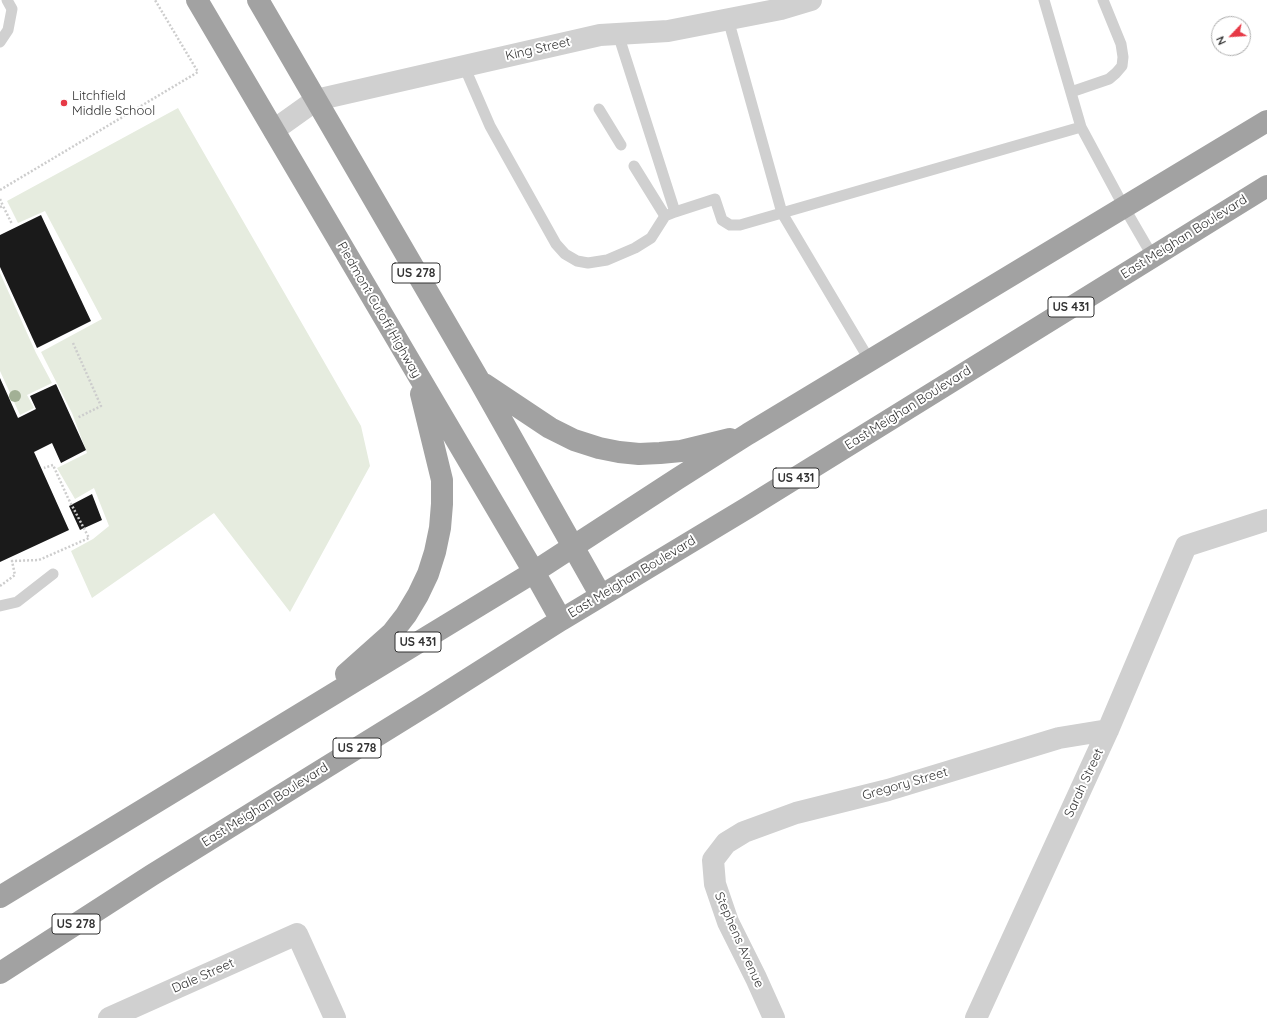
<!DOCTYPE html>
<html>
<head>
<meta charset="utf-8">
<style>
  body { margin:0 }
  #map { position:relative; width:1267px; height:1018px; overflow:hidden; background:#fff; font-family:Quicksand,sans-serif }
  canvas { display:block }
  .north { position:absolute; left:1211px; top:16px; width:40px; height:40px; box-sizing:border-box; background:#fff; border:1px solid #adadad; border-radius:50%; rotate:245deg; font-size:11px; font-weight:700; line-height:16px; text-align:center; color:#333 }
  .north::after { content:''; display:block; margin:auto; width:14px; height:18px; background:#e63946; clip-path:polygon(50% 0,100% 100%,50% 72%,0 100%) }
</style>
</head>
<body>
<div id="map">
<canvas width="1267" height="1018"></canvas>
<div class="north">N</div>
</div>
<script>
const ctx = document.querySelector('canvas').getContext('2d');
ctx.lineJoin = 'round';
function fill(path, color) { ctx.fillStyle = color; ctx.fill(path, 'evenodd'); }
const poly = rows => new Path2D(rows.map(r => 'M' + r).join(''));
function strokePath(path, color, width, dash) { ctx.strokeStyle = color; ctx.lineWidth = width; ctx.lineCap = dash ? 'butt' : 'round'; ctx.setLineDash(dash || []); ctx.stroke(path); }
function drawText(font, color, halo, rows, align = 'center') {
  ctx.font = font + ' Quicksand,sans-serif'; ctx.lineWidth = 4; ctx.setLineDash([]); ctx.textBaseline = 'middle'; ctx.strokeStyle = halo; ctx.fillStyle = color; for (const [text, x, y, turn = 0] of rows) {
    ctx.save(); ctx.translate(x, y); ctx.rotate((+turn || 0) * Math.PI / 180); ctx.textAlign = isNaN(turn) ? turn : align; if (halo) ctx.strokeText(text, 0, 0); ctx.fillText(text, 0, 0); ctx.restore();
  }
}
fill(poly([
  [178,108,361,426,370,466,290,612,214,513,92,598,71,551,93,539,109,526,94,488,75,499,57,468,87,453,72,413,41,352,102,319,45,211,18,223,7,201],
  [0,273,36,353,52,383,27,395,34,408,20,415,0,371]
]), '#e6ecdf');
fill(poly([
  [41,215,91,321,37,348,0,267,0,235],
  [0,378,18,418,36,409,30,396,56,384,86,450,61,463,52,443,34,452,69,530,0,562],
  [92,494,102,520,80,530,69,506]
]), '#1a1a1a');
strokePath(poly([
  [0,190,198,72,155,0],
  [0,199,3,206],
  [0,207,3,206,12,224],
  [73,343,101,406,77,418],
  [0,586,15,575,12,561,39,560,89,538,68,498,53,465,44,468]
]), '#cdcdcd', 2.5, [2, 2]);
strokePath(poly([
  [1044,0,1081,127,1124,207,1153,257],
  [728,19,782,213,870,361],
  [618,34,675,212,715,199,722,220,730,225,740,225,1081,127],
  [0,42,8,30,12,9,7,0],
  [464,66,490,126,556,244,565,254,577,261,588,263,607,260,635,248,651,238,665,216,675,212],
  [1071,92,1109,79,1116,73,1122,66,1123,57,1121,44,1103,0],
  [599,109,621,145],
  [634,166,665,216],
  [0,606,17,602,53,574]
]), '#d0d0d0', 11);
strokePath(poly([
  [274,130,316,100,600,35,668,31,781,9,811,0],
  [109,1018,297,934,335,1018],
  [774,1018,756,978,728,922,715,884,713,860,726,843,744,832,796,813,888,790,1059,738,1108,730],
  [976,1018,1108,730,1186,546,1267,520]
]), '#d0d0d0', 22);
strokePath(poly([
  [197,0,534,572,561,620],
  [258,0,479,380,601,596],
  [484,384,550,428,574,440,599,448,619,452,639,454,660,453,681,451,730,439],
  [346,674,392,633,406,615,418,595,428,574,435,552,440,528,442,504,442,480,421,394],
  [0,897,534,572,677,479,748,434,1267,121],
  [0,973,152,875,430,703,561,620,747,508,1267,186]
]), '#a2a2a2', 22);
ctx.fillStyle = '#a2b095';
for (const [x, y] of [
  [15,396]
]) { ctx.beginPath(); ctx.arc(x, y, 6, 0, 2 * Math.PI); ctx.fill(); }
for (const [x, y, r, color] of [
  [64,103,4,"#e63946"]
]) { const dot = new Path2D(); dot.arc(x, y, r, 0, 2 * Math.PI); ctx.fillStyle = color; ctx.fill(dot); strokePath(dot, '#fff', 1.5); }
for (const [x, y, w] of [
  [416,273,48],
  [1071,307,46],
  [796,478,46],
  [418,642,46],
  [357,748,48],
  [76,924,48]
]) { const box = new Path2D(); box.roundRect(x - w / 2, y - 10, w, 20, 3); ctx.fillStyle = '#fff'; ctx.fill(box); strokePath(box, '#333', 1); }
drawText('bold 12px', '#333', null, [
  ["US 278",416,273],
  ["US 431",1071,307],
  ["US 431",796,478],
  ["US 431",418,642],
  ["US 278",357,748],
  ["US 278",76,924]
]);
drawText('13px', '#333', '#fff', [
  ["King Street",538,49,-13],
  ["East Meighan Boulevard",1184,237,-32],
  ["Piedmont Cutoff Highway",379,310,60],
  ["East Meighan Boulevard",908,408,-32],
  ["East Meighan Boulevard",632,577,-31],
  ["Sarah Street",1084,783,-65],
  ["Gregory Street",905,784,-16],
  ["East Meighan Boulevard",265,805,-32],
  ["Stephens Avenue",739,940,66],
  ["Dale Street",203,976,-24]
]);
drawText('13px', '#333', '#fff', [
  ["Litchfield",72,96],
  ["Middle School",72,111]
], 'left');
</script>
</body>
</html>
